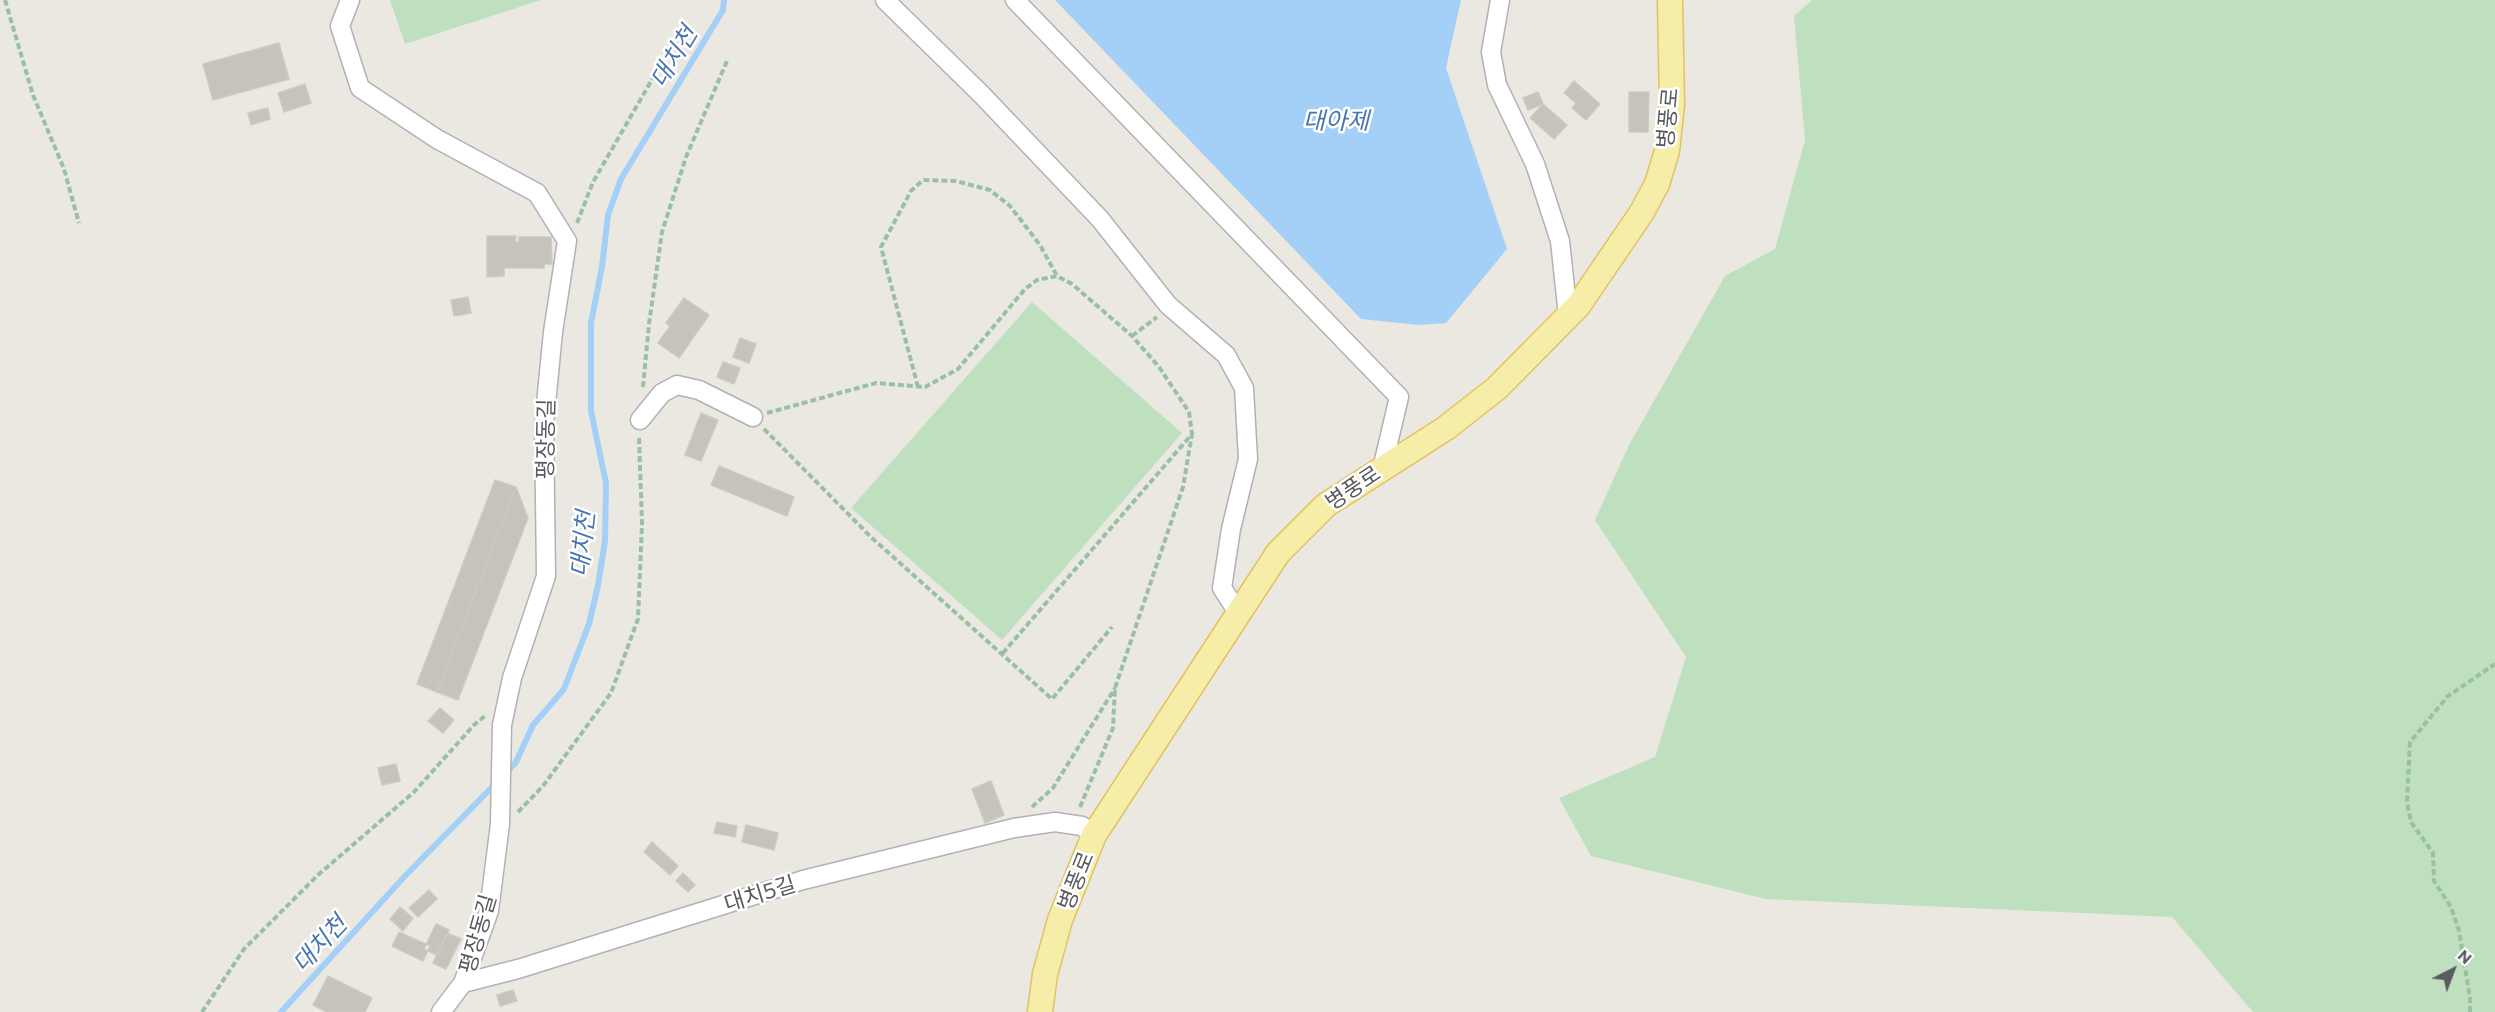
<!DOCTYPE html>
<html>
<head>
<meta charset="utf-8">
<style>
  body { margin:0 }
  #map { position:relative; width:2495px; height:1012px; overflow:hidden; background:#eae8e0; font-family:Commissioner,sans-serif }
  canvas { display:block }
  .north { position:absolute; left:2423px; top:940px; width:60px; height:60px; -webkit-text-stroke:4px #fff; paint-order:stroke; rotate:42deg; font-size:16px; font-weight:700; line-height:24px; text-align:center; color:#595b5f }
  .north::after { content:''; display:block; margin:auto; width:21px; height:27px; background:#595b5f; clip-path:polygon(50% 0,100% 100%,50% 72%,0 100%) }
</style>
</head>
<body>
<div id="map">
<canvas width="2495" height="1012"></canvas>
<div class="north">N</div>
</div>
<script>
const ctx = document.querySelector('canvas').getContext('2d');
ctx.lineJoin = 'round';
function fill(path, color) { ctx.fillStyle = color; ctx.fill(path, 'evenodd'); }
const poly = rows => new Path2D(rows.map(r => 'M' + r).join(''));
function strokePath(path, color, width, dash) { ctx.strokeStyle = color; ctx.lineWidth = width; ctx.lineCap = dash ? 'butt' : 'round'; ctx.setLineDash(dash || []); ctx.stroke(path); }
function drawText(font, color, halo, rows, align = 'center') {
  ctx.font = font + ' Commissioner,"Noto Sans KR",sans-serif'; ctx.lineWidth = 5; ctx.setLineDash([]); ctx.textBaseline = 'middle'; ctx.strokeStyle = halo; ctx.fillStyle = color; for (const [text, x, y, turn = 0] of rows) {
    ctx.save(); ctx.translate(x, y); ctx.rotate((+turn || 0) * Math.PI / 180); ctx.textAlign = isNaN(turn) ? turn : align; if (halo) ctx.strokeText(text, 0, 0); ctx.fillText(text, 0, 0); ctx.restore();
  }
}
fill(poly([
  [390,0,541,0,405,44],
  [1812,0,2495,0,2495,1012,2253,1012,2172,917,1766,899,1591,856,1559,798,1655,757,1686,657,1595,520,1629,445,1725,276,1775,249,1805,140,1794,16],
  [1032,302,1182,433,1002,640,851,508]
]), '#bee0bf');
fill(poly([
  [1055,0,1461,0,1446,68,1507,249,1446,323,1419,325,1361,319]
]), '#a4cff6');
strokePath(poly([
  [505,774,516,762,533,725,564,689,589,624,598,585,605,541,606,483,591,411,591,323,602,267,608,215,621,179,723,10,724,0],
  [281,1012,405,876,498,781]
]), '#a4cff6', 6);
const building = poly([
  [279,43,289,79,213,100,203,64,279,43],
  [1574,81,1600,104,1586,120,1572,108,1576,103,1564,93,1574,81],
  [305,84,311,103,284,112,278,93,305,84],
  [1538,92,1543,104,1528,110,1523,98,1538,92],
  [1629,92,1649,92,1648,132,1629,132,1629,92],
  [1543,104,1567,125,1554,139,1530,118,1543,104],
  [268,108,270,119,251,125,248,113,268,108],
  [487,236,516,236,515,242,519,242,519,237,551,237,552,264,544,264,544,268,504,268,504,276,487,277,487,236],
  [468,297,471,313,454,316,451,300,468,297],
  [684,298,709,315,679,358,658,343,670,326,666,323,684,298],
  [740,338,756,344,749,363,733,357,740,338],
  [723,362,740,368,734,384,717,377,723,362],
  [701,413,718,420,701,461,685,455,701,413],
  [719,466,794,497,787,516,711,485,719,466],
  [495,480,516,487,437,692,417,684,495,480],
  [516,487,528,518,458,700,437,692,516,487],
  [440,708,454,720,443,733,428,721,440,708],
  [396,764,400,781,382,785,378,768,396,764],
  [991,781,1004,815,985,823,972,789,991,781],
  [717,822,737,826,735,837,714,833,717,822],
  [746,825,778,833,774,850,742,842,746,825],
  [652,842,678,866,670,875,644,852,652,842],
  [683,873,695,885,688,892,676,881,683,873],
  [429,890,437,899,418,917,409,908,429,890],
  [400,907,413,918,403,931,390,919,400,907],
  [436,924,449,930,437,955,424,949,436,924],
  [399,932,430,946,423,961,392,946,399,932],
  [447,933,461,939,446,969,433,963,447,933],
  [328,976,372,998,365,1012,327,1012,313,1005,328,976],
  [513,990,517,1001,500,1006,497,995,513,990]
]);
fill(building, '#c6c2bc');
strokePath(building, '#cecabf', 1.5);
const minor = poly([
  [350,0,340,26,360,88,437,139,537,193,567,241,553,332,544,424,546,576,512,678,502,725,500,824,489,911,463,983],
  [885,0,982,95,1100,219,1168,305,1226,355,1244,388,1248,459,1231,529,1222,588,1239,614],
  [1015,0,1399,397,1382,469],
  [1500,0,1491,52,1497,85,1535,164,1560,241,1568,316],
  [640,420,662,393,677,385,699,390,753,417],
  [441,1012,463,983,518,969,803,880,1014,828,1055,822,1082,826,1094,835]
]);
const major = poly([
  [1040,1012,1045,974,1060,920,1094,835,1278,553,1326,505,1446,428,1497,388,1578,306,1642,212,1657,184,1667,151,1672,104,1670,0]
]);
strokePath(minor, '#b1b2b7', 21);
strokePath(major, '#e2c361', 27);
strokePath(poly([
  [5,0,33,95,64,169,79,223],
  [577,223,593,182,680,31],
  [1132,336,1157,317],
  [643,387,649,324,662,232,686,157,727,61],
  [918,387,881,247,911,191,923,180,956,181,990,190,1010,206,1040,245,1057,276],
  [767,413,876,383,925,387,958,369,1025,289,1037,280,1057,276,1072,284,1132,336,1159,367,1189,412,1192,434,1002,654],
  [764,429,871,537,1052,699,1112,627],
  [1032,807,1053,788,1115,688],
  [1080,807,1113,728,1115,688,1183,487,1192,434],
  [518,812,543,786,611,693,638,619,642,524,639,437],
  [202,1012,244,949,318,875,414,792,474,725,486,715],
  [2470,1012,2470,998,2459,931,2451,907,2434,881,2433,853,2411,822,2407,802,2410,742,2448,696,2495,664]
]), '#99c0a5', 4, [6, 3]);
strokePath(minor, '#fff', 18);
strokePath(major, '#f6eda9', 24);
drawText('22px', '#595b5f', '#fff', [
  ["병풍로",1668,118,-85],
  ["평장동길",546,439,-89],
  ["병풍로",1353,488,-34],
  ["병풍로",1076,881,-68],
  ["대치5길",760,894,-17],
  ["평장동길",478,934,-74]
]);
drawText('italic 24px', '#4876ad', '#fff', [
  ["대치천",674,57,-59],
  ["대아제",1336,121],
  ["대치천",583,544,-84],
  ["대치천",320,944,-47]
]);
</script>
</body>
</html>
